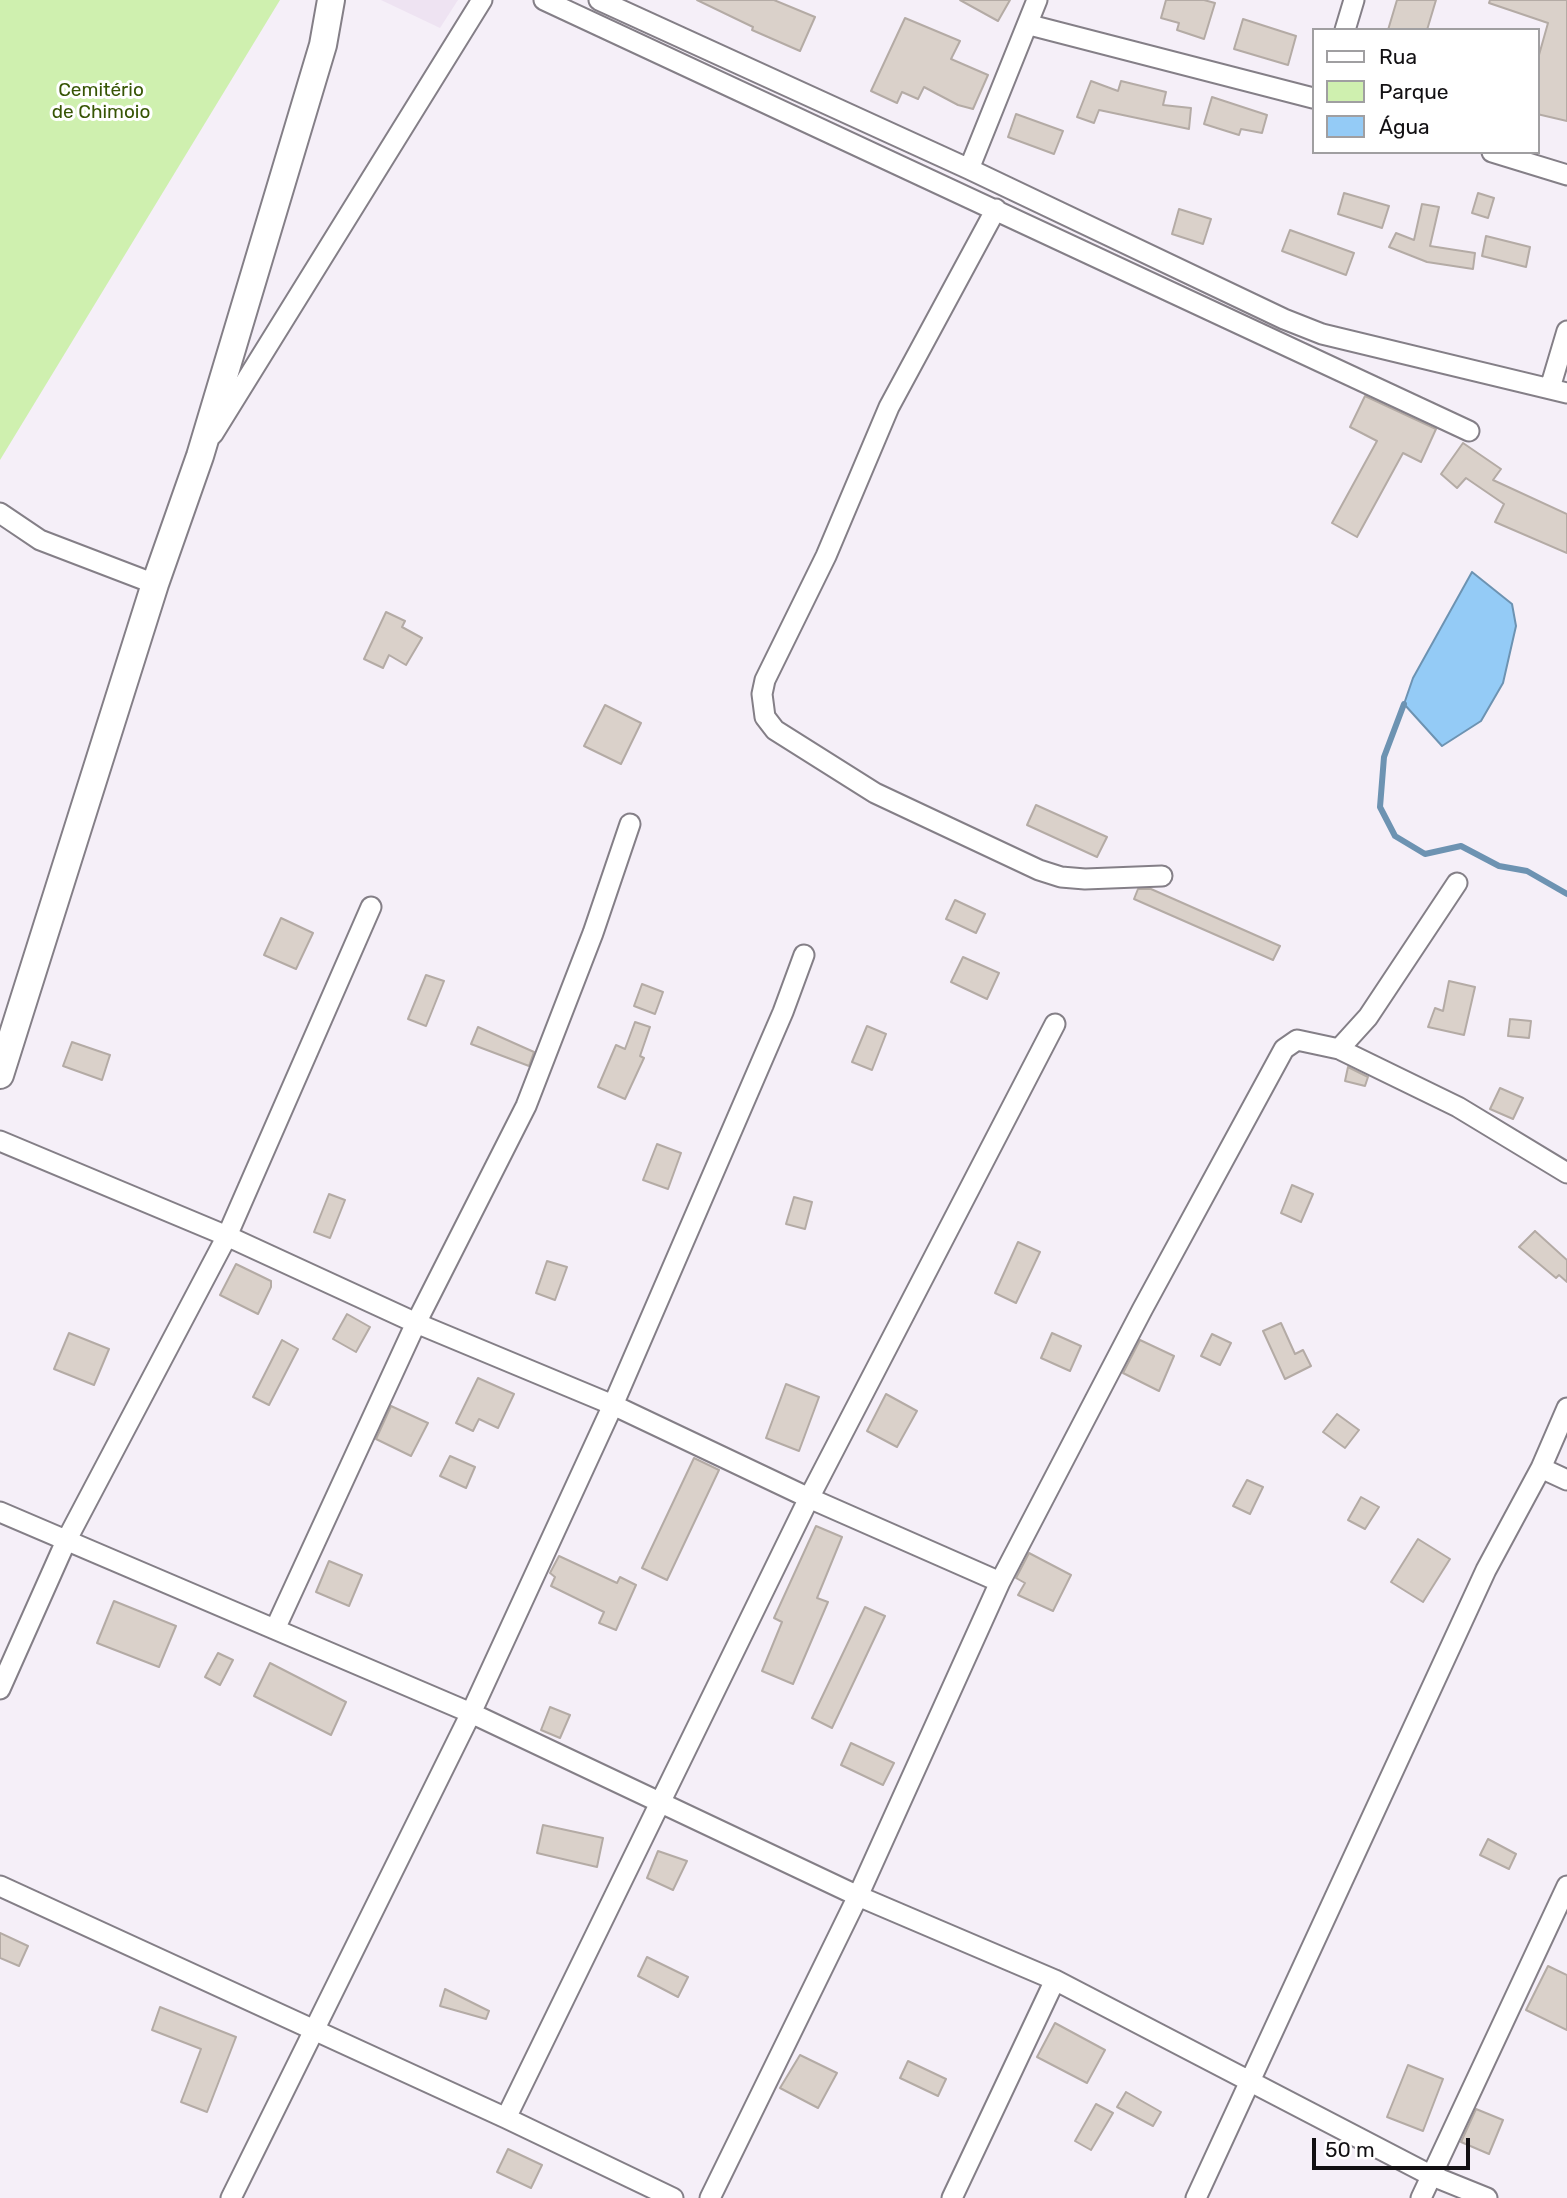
<!DOCTYPE html>
<html>
<head>
<meta charset="utf-8">
<style>
  body { margin:0 }
  #map { position:relative; width:1567px; height:2198px; overflow:hidden; background:#f5eff8; font-family:Rubik,sans-serif }
  canvas { display:block }
  .legend { position:absolute; left:1312px; top:28px; width:228px; height:126px; box-sizing:border-box; background:#fff; border:2px solid #a09fa1; margin:0; padding:9px 12px; list-style:none; font-size:21px; color:#121013 }
  .legend li { display:flex; align-items:center; gap:14px; height:35px }
  .legend b { width:35px; border:2px solid #a09fa1 }
  .scale { position:absolute; left:1312px; top:2138px; width:158px; height:32px; box-sizing:border-box; border:4px solid #121013; border-top:0; padding-left:9px; font-size:21px; line-height:24px; white-space:nowrap; color:#121013; -webkit-text-stroke:5px #fff; paint-order:stroke }
</style>
</head>
<body>
<div id="map">
<canvas width="1567" height="2198"></canvas>
<ul class="legend">
<li><b style="height:9px;background:#fff"></b>Rua</li>
<li><b style="height:19px;background:#cff0af"></b>Parque</li>
<li><b style="height:19px;background:#94cbf6"></b>Água</li>
</ul>
<div class="scale">50 m</div>
</div>
<script>
const ctx = document.querySelector('canvas').getContext('2d');
ctx.lineJoin = 'round';
function fill(path, color) { ctx.fillStyle = color; ctx.fill(path, 'evenodd'); }
const poly = rows => new Path2D(rows.map(r => 'M' + r).join(''));
function strokePath(path, color, width, dash) { ctx.strokeStyle = color; ctx.lineWidth = width; ctx.lineCap = dash ? 'butt' : 'round'; ctx.setLineDash(dash || []); ctx.stroke(path); }
function drawText(font, color, halo, rows, align = 'center') {
  ctx.font = font + ' Rubik,sans-serif'; ctx.lineWidth = 6; ctx.setLineDash([]); ctx.textBaseline = 'middle'; ctx.strokeStyle = halo; ctx.fillStyle = color; for (const [text, x, y, turn = 0] of rows) {
    ctx.save(); ctx.translate(x, y); ctx.rotate((+turn || 0) * Math.PI / 180); ctx.textAlign = isNaN(turn) ? turn : align; if (halo) ctx.strokeText(text, 0, 0); ctx.fillText(text, 0, 0); ctx.restore();
  }
}
fill(poly([
  [381,0,458,0,440,28]
]), '#eee3f2');
fill(poly([
  [0,0,280,0,0,460]
]), '#cff0af');
const water = poly([
  [1472,572,1512,604,1516,626,1503,683,1481,721,1442,746,1404,704,1413,678,1472,572]
]);
fill(water, '#94cbf6');
strokePath(water, '#6d93b2', 2);
strokePath(poly([
  [1404,704,1384,757,1380,807,1395,836,1425,854,1461,846,1499,866,1527,871,1567,894]
]), '#6d93b2', 6);
const building = poly([
  [697,0,774,0,815,17,800,51,752,30,753,27,697,0],
  [960,0,1010,0,998,21,960,0],
  [1166,0,1204,0,1215,3,1204,39,1177,30,1179,23,1161,18,1166,0],
  [1397,0,1436,0,1427,30,1388,30,1397,0],
  [1490,0,1567,0,1567,121,1537,114,1537,62,1548,23,1489,3,1490,0],
  [905,18,960,41,951,59,988,75,973,109,958,105,924,87,918,99,902,92,897,103,871,91,905,18],
  [1243,19,1296,36,1288,65,1234,49,1243,19],
  [1091,81,1118,91,1121,81,1166,92,1163,105,1191,108,1189,129,1099,110,1094,123,1077,117,1091,81],
  [1212,97,1267,115,1262,133,1241,129,1239,135,1204,124,1212,97],
  [1016,114,1063,131,1054,154,1008,137,1016,114],
  [1344,193,1389,206,1382,228,1338,214,1344,193],
  [1478,193,1494,198,1488,218,1472,213,1478,193],
  [1422,204,1439,207,1430,246,1475,253,1473,269,1427,262,1389,247,1396,233,1414,240,1422,204],
  [1179,209,1211,219,1203,244,1172,234,1179,209],
  [1290,230,1354,253,1346,275,1282,251,1290,230],
  [1486,236,1530,247,1526,267,1482,256,1486,236],
  [1365,396,1436,429,1421,462,1403,453,1357,537,1332,523,1377,441,1350,427,1365,396],
  [1463,443,1501,469,1493,480,1567,514,1567,553,1495,522,1504,504,1466,478,1457,488,1441,474,1463,443],
  [386,612,405,621,402,627,422,638,406,665,389,655,383,668,364,659,386,612],
  [605,705,641,723,621,764,584,746,605,705],
  [1036,805,1107,837,1097,857,1027,825,1036,805],
  [1138,889,1151,889,1280,946,1273,960,1134,899,1138,889],
  [955,900,985,914,976,933,946,919,955,900],
  [281,918,313,933,296,969,264,955,281,918],
  [963,957,999,973,987,999,951,982,963,957],
  [426,975,444,981,426,1026,408,1019,426,975],
  [1449,981,1475,987,1464,1035,1428,1027,1435,1008,1443,1011,1449,981],
  [642,984,663,992,655,1014,634,1006,642,984],
  [1510,1019,1531,1021,1529,1038,1508,1036,1510,1019],
  [635,1022,650,1027,640,1056,644,1058,625,1099,598,1087,616,1045,625,1049,635,1022],
  [867,1026,886,1034,872,1070,852,1062,867,1026],
  [478,1027,534,1052,529,1066,471,1044,478,1027],
  [72,1042,110,1055,102,1080,63,1066,72,1042],
  [1348,1067,1368,1077,1365,1086,1345,1081,1348,1067],
  [1500,1088,1523,1098,1513,1119,1490,1109,1500,1088],
  [657,1144,681,1153,668,1189,643,1180,657,1144],
  [1292,1185,1313,1194,1301,1222,1281,1213,1292,1185],
  [329,1194,345,1200,330,1238,314,1232,329,1194],
  [794,1197,812,1202,805,1229,786,1224,794,1197],
  [1535,1231,1567,1260,1567,1282,1559,1275,1556,1278,1519,1247,1535,1231],
  [1018,1242,1040,1252,1016,1303,995,1293,1018,1242],
  [547,1261,567,1267,555,1300,536,1293,547,1261],
  [236,1264,271,1281,271,1287,258,1314,220,1295,236,1264],
  [347,1314,370,1327,356,1352,333,1339,347,1314],
  [1281,1323,1295,1354,1303,1350,1311,1366,1285,1379,1263,1331,1281,1323],
  [69,1333,109,1349,94,1385,54,1369,69,1333],
  [1052,1333,1081,1346,1070,1371,1041,1358,1052,1333],
  [1212,1334,1231,1343,1220,1365,1201,1356,1212,1334],
  [282,1340,298,1349,269,1405,253,1397,282,1340],
  [1140,1340,1174,1356,1159,1391,1123,1373,1140,1340],
  [478,1378,514,1394,498,1428,479,1419,473,1431,456,1423,478,1378],
  [786,1384,819,1397,799,1451,766,1438,786,1384],
  [886,1394,917,1411,897,1447,867,1431,886,1394],
  [391,1406,428,1423,411,1456,376,1439,391,1406],
  [1337,1414,1359,1430,1345,1448,1323,1432,1337,1414],
  [450,1456,475,1467,466,1488,440,1476,450,1456],
  [694,1458,719,1470,667,1580,642,1568,694,1458],
  [1247,1480,1263,1487,1250,1514,1233,1506,1247,1480],
  [1361,1497,1379,1507,1365,1529,1348,1520,1361,1497],
  [816,1526,842,1537,817,1598,828,1602,793,1684,762,1671,782,1622,774,1618,816,1526],
  [1418,1539,1450,1559,1423,1602,1391,1582,1418,1539],
  [1029,1553,1071,1575,1053,1611,1018,1595,1025,1583,1016,1578,1029,1553],
  [559,1556,617,1583,620,1577,636,1585,616,1630,599,1623,604,1612,551,1586,555,1577,550,1573,559,1556],
  [329,1561,362,1575,349,1606,316,1592,329,1561],
  [114,1601,176,1626,159,1667,97,1643,114,1601],
  [865,1607,885,1616,832,1728,812,1718,865,1607],
  [218,1653,233,1660,220,1685,205,1677,218,1653],
  [270,1663,346,1702,331,1735,254,1696,270,1663],
  [550,1707,570,1715,560,1738,541,1730,550,1707],
  [851,1743,894,1763,883,1785,841,1765,851,1743],
  [543,1825,603,1838,597,1867,537,1853,543,1825],
  [1488,1839,1516,1854,1509,1869,1480,1855,1488,1839],
  [658,1851,687,1861,673,1890,647,1878,658,1851],
  [0,1933,28,1946,19,1966,0,1958,0,1933],
  [647,1957,688,1977,678,1997,638,1976,647,1957],
  [1548,1966,1567,1975,1567,2030,1526,2010,1548,1966],
  [445,1989,489,2011,486,2019,440,2006,445,1989],
  [160,2007,236,2037,207,2112,181,2102,201,2049,152,2030,160,2007],
  [1055,2023,1105,2050,1087,2083,1037,2057,1055,2023],
  [800,2055,837,2073,818,2108,780,2088,800,2055],
  [908,2061,946,2079,938,2096,900,2078,908,2061],
  [1408,2065,1443,2079,1423,2131,1387,2117,1408,2065],
  [1126,2092,1161,2112,1153,2126,1117,2107,1126,2092],
  [1096,2104,1113,2113,1091,2150,1075,2141,1096,2104],
  [1476,2109,1503,2120,1489,2154,1461,2142,1476,2109],
  [508,2149,542,2165,531,2188,497,2172,508,2149]
]);
fill(building, '#dad1ca');
strokePath(building, '#b4aba5', 2);
const street = poly([
  [544,0,1469,431],
  [599,0,969,169,1284,319,1322,334,1567,393],
  [1030,25,1313,98],
  [1345,30,1354,0],
  [1492,152,1567,175],
  [969,169,1037,0],
  [996,209,889,407,826,556,765,680,762,694,765,717,775,730,875,793,1039,870,1061,877,1085,879,1162,876],
  [1550,388,1567,331],
  [213,434,482,0],
  [0,513,40,540,155,584],
  [1339,1049,1368,1017,1457,883],
  [0,1141,227,1236,416,1323,613,1405,809,1498,1000,1582],
  [1541,1468,1567,1480],
  [0,1512,471,1713,858,1896,1055,1980,1430,2175,1487,2198],
  [275,1629,416,1323,526,1106,593,933,630,824],
  [0,1689,66,1541,227,1236,371,907],
  [0,1886,506,2118,673,2198],
  [506,2118,809,1498,1055,1024],
  [231,2198,471,1713,613,1405,783,1012,804,955],
  [710,2198,858,1896,1000,1582,1142,1310,1284,1049,1297,1040,1339,1049,1458,1107,1567,1173],
  [952,2198,1055,1980],
  [1196,2198,1486,1570,1541,1468,1567,1408],
  [1421,2198,1567,1886]
]);
const secondary = poly([
  [0,1075,155,584,200,456,323,45,331,0]
]);
strokePath(street, '#847f87', 23);
strokePath(secondary, '#847f87', 30);
strokePath(street, '#fff', 19);
strokePath(secondary, '#fff', 26);
drawText('19px', '#375505', '#fff', [
  ["Cemitério",101,91],
  ["de Chimoio",101,113]
]);
</script>
</body>
</html>
